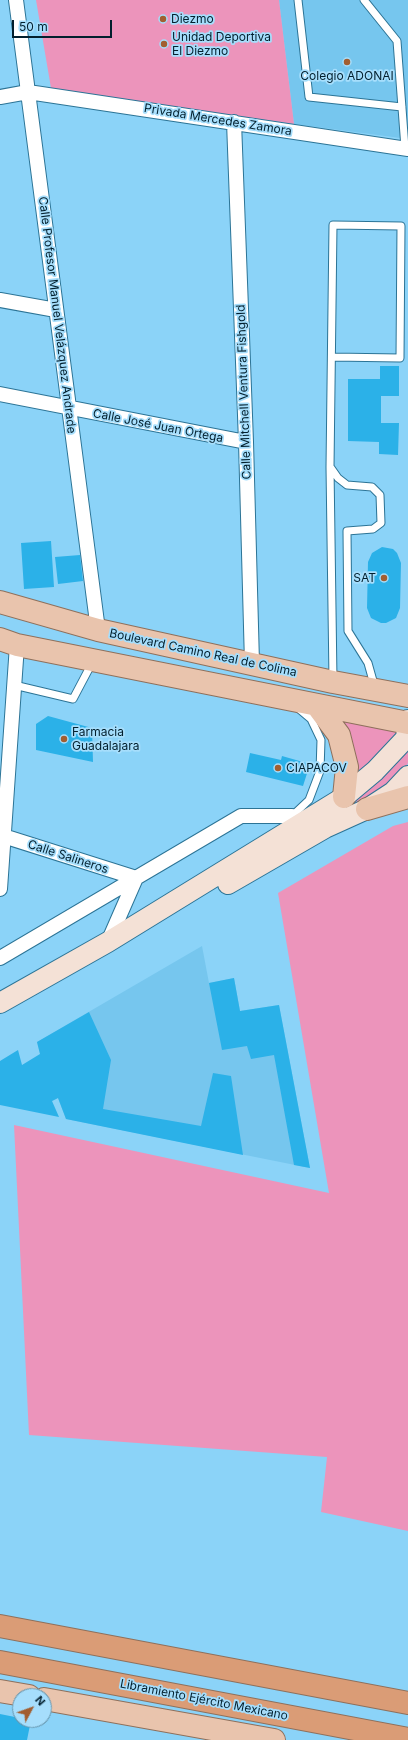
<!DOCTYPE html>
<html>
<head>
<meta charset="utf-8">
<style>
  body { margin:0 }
  #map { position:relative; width:408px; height:1740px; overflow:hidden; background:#8bd3f8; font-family:Inter,sans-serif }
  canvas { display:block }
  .north { position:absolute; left:12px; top:1688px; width:40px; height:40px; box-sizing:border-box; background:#a6defc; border:1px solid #6492a9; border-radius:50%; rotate:49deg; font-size:11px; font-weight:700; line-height:16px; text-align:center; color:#021f2d }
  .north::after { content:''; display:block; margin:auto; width:14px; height:18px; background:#a25e30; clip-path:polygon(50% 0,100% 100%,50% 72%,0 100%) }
  .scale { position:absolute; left:12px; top:20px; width:100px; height:18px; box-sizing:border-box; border:2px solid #021f2d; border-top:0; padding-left:5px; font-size:12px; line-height:14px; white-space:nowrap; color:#021f2d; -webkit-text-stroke:3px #a6defc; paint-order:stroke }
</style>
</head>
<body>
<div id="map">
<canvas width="408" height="1740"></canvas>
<div class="north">N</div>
<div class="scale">50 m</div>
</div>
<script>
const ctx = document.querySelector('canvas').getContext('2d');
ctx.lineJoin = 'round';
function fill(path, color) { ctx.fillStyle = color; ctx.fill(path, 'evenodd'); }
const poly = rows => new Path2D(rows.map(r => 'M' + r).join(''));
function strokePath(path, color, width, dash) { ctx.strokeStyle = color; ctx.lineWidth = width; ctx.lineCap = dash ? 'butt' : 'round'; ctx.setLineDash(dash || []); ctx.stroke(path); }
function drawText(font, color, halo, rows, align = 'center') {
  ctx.font = font + ' Inter,sans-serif'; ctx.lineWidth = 3.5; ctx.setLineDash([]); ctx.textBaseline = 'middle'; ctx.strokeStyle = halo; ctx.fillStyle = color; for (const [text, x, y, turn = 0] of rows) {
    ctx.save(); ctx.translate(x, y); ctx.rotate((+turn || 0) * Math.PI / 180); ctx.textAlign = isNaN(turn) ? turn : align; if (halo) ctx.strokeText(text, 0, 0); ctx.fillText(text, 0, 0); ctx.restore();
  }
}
fill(poly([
  [279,0,408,0,408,139,294,124],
  [202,946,209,983,234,978,240,1011,279,1005,310,1168,66,1119,58,1098,52,1101,37,1042]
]), '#76c6ee');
fill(poly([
  [36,0,279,0,294,124,57,91,51,88],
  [335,718,403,732,350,784],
  [408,744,408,763,405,770,388,788,305,834],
  [408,822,408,1531,321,1512,327,1457,29,1435,14,1125,329,1193,278,893,393,826]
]), '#ec94bb');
fill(poly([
  [380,366,399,366,399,396,381,396,381,423,399,423,398,455,379,454,379,442,348,441,348,379,380,379],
  [51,541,54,587,24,589,21,543],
  [382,547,393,549,397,553,401,563,400,608,396,618,386,623,381,623,371,618,367,608,368,562,372,553],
  [80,555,83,581,58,584,55,557],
  [48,716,92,728,93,762,36,750,36,724],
  [250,753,281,760,282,756,310,764,303,786,246,772],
  [234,978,240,1011,279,1005,310,1168,294,1165,274,1055,251,1059,247,1046,222,1050,209,983],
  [89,1012,111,1060,103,1109,201,1126,213,1073,231,1076,243,1155,66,1119,58,1098,52,1101,59,1117,0,1105,0,1061,18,1050,22,1065,40,1054,37,1042],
  [0,1714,20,1718,20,1720,31,1720,27,1740,0,1740]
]), '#2bb1e8');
const lane = poly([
  [298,0,309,97,402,107],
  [364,0,397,41,405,148],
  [332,357,400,358,401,226,333,225,330,467,333,680],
  [331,468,338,478,347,485,372,487,380,495,381,523,373,529,347,531,348,631,368,663,375,688],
  [14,685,73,699,92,663],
  [292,816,309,800,320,771,321,740,311,719,298,708]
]);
const street = poly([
  [16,0,98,630],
  [0,97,28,92,408,149],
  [234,122,246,442,252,663],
  [0,300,56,310],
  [0,394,246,442],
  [0,835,136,878,108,942],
  [0,889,17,645],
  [0,958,241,816,292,816,298,825]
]);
const secondary = poly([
  [228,884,325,828,367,809,393,792,408,776],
  [0,1003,108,942,344,797,375,771,406,738,408,720]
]);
const primary = poly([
  [0,602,98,630,333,682,408,696],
  [0,639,17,645,408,723],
  [318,707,339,735,347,767,344,797],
  [367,809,408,797],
  [0,1691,29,1696],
  [44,1699,274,1740]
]);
const highway = poly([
  [0,1626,408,1703],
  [0,1662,408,1739]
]);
strokePath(lane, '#2c7496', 9);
strokePath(street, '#2c7496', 16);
strokePath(secondary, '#2c7496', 22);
strokePath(primary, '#8e705c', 24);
strokePath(highway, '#8e705c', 24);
strokePath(lane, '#fff', 7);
strokePath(street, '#fff', 14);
strokePath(secondary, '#f4e1d6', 20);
strokePath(primary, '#e9c4ad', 22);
strokePath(highway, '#da9c76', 22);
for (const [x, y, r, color] of [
  [163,19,4,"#a25e30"],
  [164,44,4,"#a25e30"],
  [347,62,4,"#a25e30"],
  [384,578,4,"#a25e30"],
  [64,739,4,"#a25e30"],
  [278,768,4,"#a25e30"]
]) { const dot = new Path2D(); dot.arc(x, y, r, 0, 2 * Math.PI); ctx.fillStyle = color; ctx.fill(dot); strokePath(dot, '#a6defc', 1.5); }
drawText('12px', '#021f2d', '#a6defc', [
  ["Diezmo",171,19],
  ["Unidad Deportiva",172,37],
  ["El Diezmo",172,51],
  ["Colegio ADONAI",347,76,"center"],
  ["SAT",376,578,"right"],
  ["Farmacia",72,732],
  ["Guadalajara",72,746],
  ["CIAPACOV",286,768]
], 'left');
drawText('12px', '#021f2d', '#a6defc', [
  ["Privada Mercedes Zamora",218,120,9],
  ["Calle Profesor Manuel Velázquez Andrade",57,315,83],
  ["Calle Mitchell Ventura Fishgold",244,392,-92],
  ["Calle José Juan Ortega",158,426,11],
  ["Boulevard Camino Real de Colima",203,653,12],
  ["Calle Salineros",68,857,18],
  ["Libramiento Ejército Mexicano",204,1700,11]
]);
</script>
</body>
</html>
